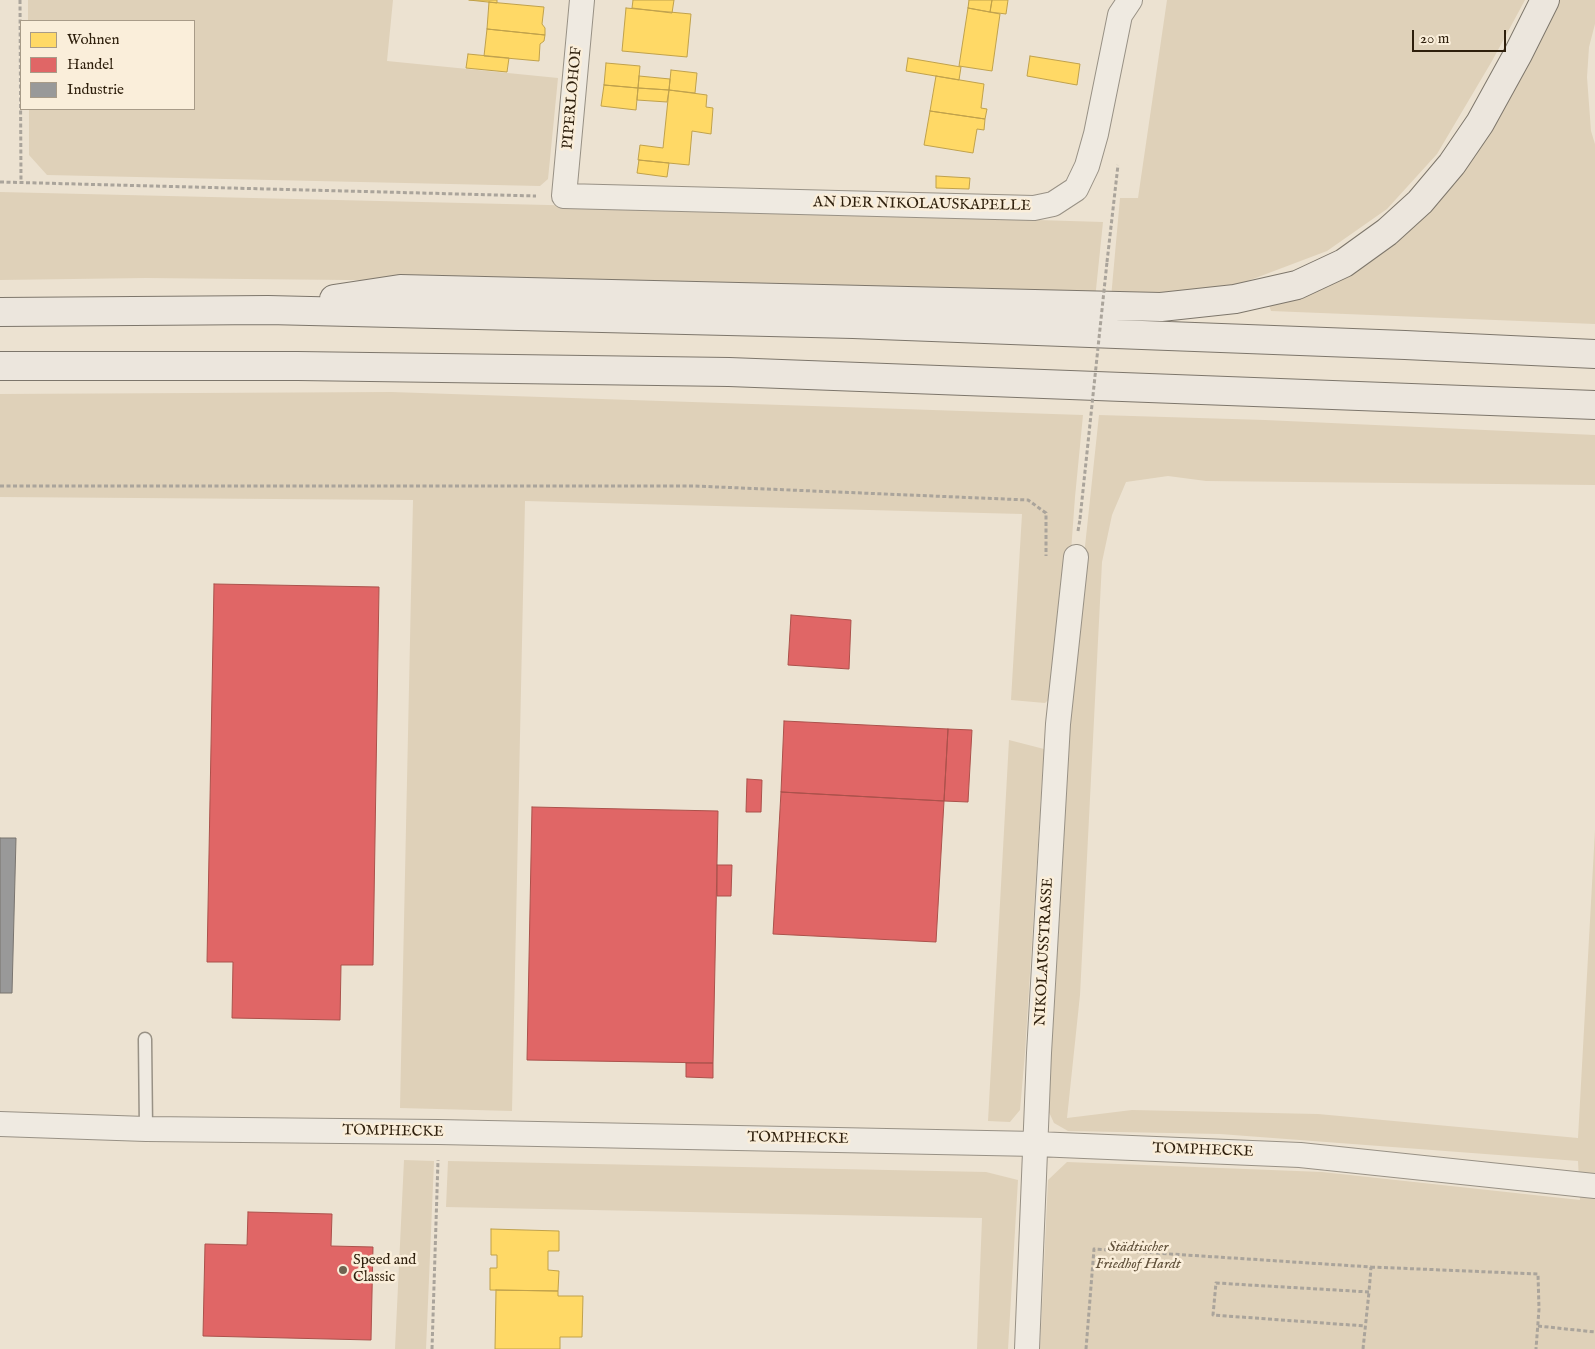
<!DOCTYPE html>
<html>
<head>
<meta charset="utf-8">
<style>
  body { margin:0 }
  #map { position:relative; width:1595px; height:1349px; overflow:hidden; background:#ece2d1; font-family:"IM FELL English",serif }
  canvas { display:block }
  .legend { position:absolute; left:20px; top:20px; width:175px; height:90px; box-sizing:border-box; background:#faeeda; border:1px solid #a89b88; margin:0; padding:6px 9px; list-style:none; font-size:15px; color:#2e1f0c }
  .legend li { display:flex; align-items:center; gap:10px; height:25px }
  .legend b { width:25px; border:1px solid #a89b88 }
  .scale { position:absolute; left:1412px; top:30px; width:94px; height:22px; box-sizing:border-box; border:2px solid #2e1f0c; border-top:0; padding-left:6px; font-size:15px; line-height:18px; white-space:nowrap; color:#2e1f0c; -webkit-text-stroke:4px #faeeda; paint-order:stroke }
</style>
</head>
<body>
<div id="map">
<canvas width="1595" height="1349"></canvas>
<ul class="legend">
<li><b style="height:14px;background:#ffd966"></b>Wohnen</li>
<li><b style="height:14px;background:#e06666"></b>Handel</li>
<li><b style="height:14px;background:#999"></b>Industrie</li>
</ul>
<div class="scale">20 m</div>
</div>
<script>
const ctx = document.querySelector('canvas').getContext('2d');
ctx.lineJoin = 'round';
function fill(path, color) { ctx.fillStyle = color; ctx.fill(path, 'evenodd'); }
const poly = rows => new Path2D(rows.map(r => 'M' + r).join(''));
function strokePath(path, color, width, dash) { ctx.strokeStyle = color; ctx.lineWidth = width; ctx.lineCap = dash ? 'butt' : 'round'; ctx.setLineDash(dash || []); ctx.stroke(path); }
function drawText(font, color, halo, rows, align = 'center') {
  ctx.font = font + ' "IM FELL English",serif'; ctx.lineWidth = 5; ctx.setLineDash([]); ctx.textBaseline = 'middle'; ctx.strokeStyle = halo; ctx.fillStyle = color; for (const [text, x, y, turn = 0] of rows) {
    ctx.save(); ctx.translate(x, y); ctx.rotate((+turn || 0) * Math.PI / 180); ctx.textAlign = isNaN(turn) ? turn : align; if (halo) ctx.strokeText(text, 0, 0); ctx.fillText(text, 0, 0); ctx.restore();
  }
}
fill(poly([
  [28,0,393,0,387,61,558,78,548,179,540,186,47,175,29,155,29,109,194,109,194,21,28,21],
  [1167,0,1525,0,1492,61,1437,154,1387,209,1327,251,1229,288,1111,298,1120,198,1138,198],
  [1557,0,1595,0,1595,24,1589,47,1587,77,1591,131,1595,144,1595,324,1271,311,1268,302,1381,250],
  [0,192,548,205,1103,222,1095,299,549,282,146,278,0,280],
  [391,392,1083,415,1075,497,1061,688,1045,703,1011,700,1022,514,525,501,512,1111,400,1108,413,500,0,497,0,394],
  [1099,415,1265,420,1595,435,1595,485,1206,481,1168,476,1126,482,1112,515,1102,562,1080,995,1067,1118,1132,1110,1318,1114,1578,1138,1595,830,1595,1349,1040,1349,1048,1180,1067,1162,1322,1172,1580,1200,1578,1161,1220,1134,1068,1131,1054,1123,1047,1108,1061,896,1070,687],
  [1009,740,1044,749,1025,1053,1020,1110,1010,1122,988,1121],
  [404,1160,434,1161,426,1349,395,1349],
  [448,1161,986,1172,1018,1180,1008,1349,977,1349,982,1218,446,1207]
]), '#dfd1b9');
const homes = poly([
  [469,0,497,0,497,3,469,0],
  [633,0,674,0,672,13,632,8,633,0],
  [969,0,992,0,990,12,968,8,969,0],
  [992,0,1008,0,1006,14,990,12,992,0],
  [489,2,544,7,542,24,545,28,545,35,487,29,489,2],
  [626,8,691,14,687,57,622,51,626,8],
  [968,8,1000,14,992,71,959,66,968,8],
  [487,29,545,35,544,41,540,44,539,61,484,56,487,29],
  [468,54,509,58,507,72,466,68,468,54],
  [1030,56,1080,64,1077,85,1027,76,1030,56],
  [908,58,961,67,959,80,906,71,908,58],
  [606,63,640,66,638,88,604,85,606,63],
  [671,70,697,73,695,93,669,90,671,70],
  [639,76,670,79,669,90,638,88,639,76],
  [936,76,984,84,981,108,987,109,985,119,930,111,936,76],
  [604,85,638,88,636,110,601,106,604,85],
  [638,88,669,90,667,102,637,100,638,88],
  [669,90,707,95,706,107,713,108,711,134,692,131,689,165,638,160,640,145,663,148,669,90],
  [930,111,985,119,984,130,977,129,973,153,924,145,930,111],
  [639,160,669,163,667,177,637,173,639,160],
  [936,176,970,178,969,189,936,188,936,176],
  [491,1229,559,1231,559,1251,548,1251,548,1270,559,1271,558,1291,490,1290,490,1268,497,1268,497,1255,491,1255,491,1229],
  [496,1290,558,1291,558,1296,583,1296,582,1337,560,1337,560,1349,495,1349,496,1290]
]);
fill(homes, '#ffd966');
strokePath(homes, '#c0a14b', 1);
const shops = poly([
  [214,584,379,587,373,965,341,965,340,1020,232,1018,233,962,207,962,214,584],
  [791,615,851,620,849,669,788,665,791,615],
  [784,721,948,729,944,801,781,792,784,721],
  [948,729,972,730,968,802,944,801,948,729],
  [747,779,762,780,761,812,746,812,747,779],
  [781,792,944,801,936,942,773,934,781,792],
  [532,807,718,811,713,1063,527,1060,532,807],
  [717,865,732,865,731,896,717,896,717,865],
  [686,1063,713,1063,713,1078,686,1077,686,1063],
  [248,1212,332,1214,331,1246,373,1247,371,1340,203,1336,205,1244,247,1245,248,1212]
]);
fill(shops, '#e06666');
strokePath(shops, '#ab514b', 1);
const industry = poly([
  [0,838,16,838,12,993,0,993,0,838]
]);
fill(industry, '#999');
strokePath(industry, '#79746f', 1);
const service = poly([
  [145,1039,146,1129]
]);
const minor = poly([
  [582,0,564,196,1034,208,1053,204,1076,189,1087,166,1096,134,1120,15,1130,0],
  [0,1124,146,1129,438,1132,1036,1144,1300,1155,1595,1186],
  [1027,1349,1039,1053,1058,724,1076,557]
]);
const motorway = poly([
  [334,299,400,289,1161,307,1235,299,1297,285,1344,263,1387,232,1420,202,1452,164,1480,123,1518,54,1545,0],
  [0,312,268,310,853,324,1405,345,1595,354],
  [0,366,298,366,729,372,1595,405]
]);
strokePath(service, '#989185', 15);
strokePath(minor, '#989185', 26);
strokePath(motorway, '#7d766b', 30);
strokePath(poly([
  [20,0,21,183],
  [0,182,536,196],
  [1107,262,1118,165],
  [0,486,694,486,1028,500,1046,513,1046,556],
  [1078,531,1080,519],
  [1371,1267,1538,1274,1539,1309,1536,1349],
  [1538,1326,1595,1332],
  [432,1349,438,1160],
  [1086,1349,1094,1249,1371,1267,1369,1292,1216,1283,1213,1315,1365,1326],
  [1363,1349,1369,1292]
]), '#aaa49b', 3, [4, 2.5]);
strokePath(service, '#efeae1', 12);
strokePath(minor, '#efeae1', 24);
strokePath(motorway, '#ece6dd', 28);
strokePath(poly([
  [1080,519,1107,262]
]), '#aaa49b', 3, [4, 2.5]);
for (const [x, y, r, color] of [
  [343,1270,5,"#706351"]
]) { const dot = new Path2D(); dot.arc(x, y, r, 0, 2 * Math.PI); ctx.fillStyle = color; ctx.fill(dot); strokePath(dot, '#faeeda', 2); }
drawText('15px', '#2e1f0c', '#faeeda', [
  ["PIPERLOHOF",573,98,-85],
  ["AN DER NIKOLAUSKAPELLE",922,205,1],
  ["NIKOLAUSSTRASSE",1045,952,-87],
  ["TOMPHECKE",393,1132,1],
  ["TOMPHECKE",798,1139,1],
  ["TOMPHECKE",1203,1151,2]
]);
drawText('italic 15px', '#60503a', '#faeeda', [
  ["Städtischer",1138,1248],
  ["Friedhof Hardt",1138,1265]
]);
drawText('15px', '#2e1f0c', '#faeeda', [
  ["Speed and",353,1261],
  ["Classic",353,1278]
], 'left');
</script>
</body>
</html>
